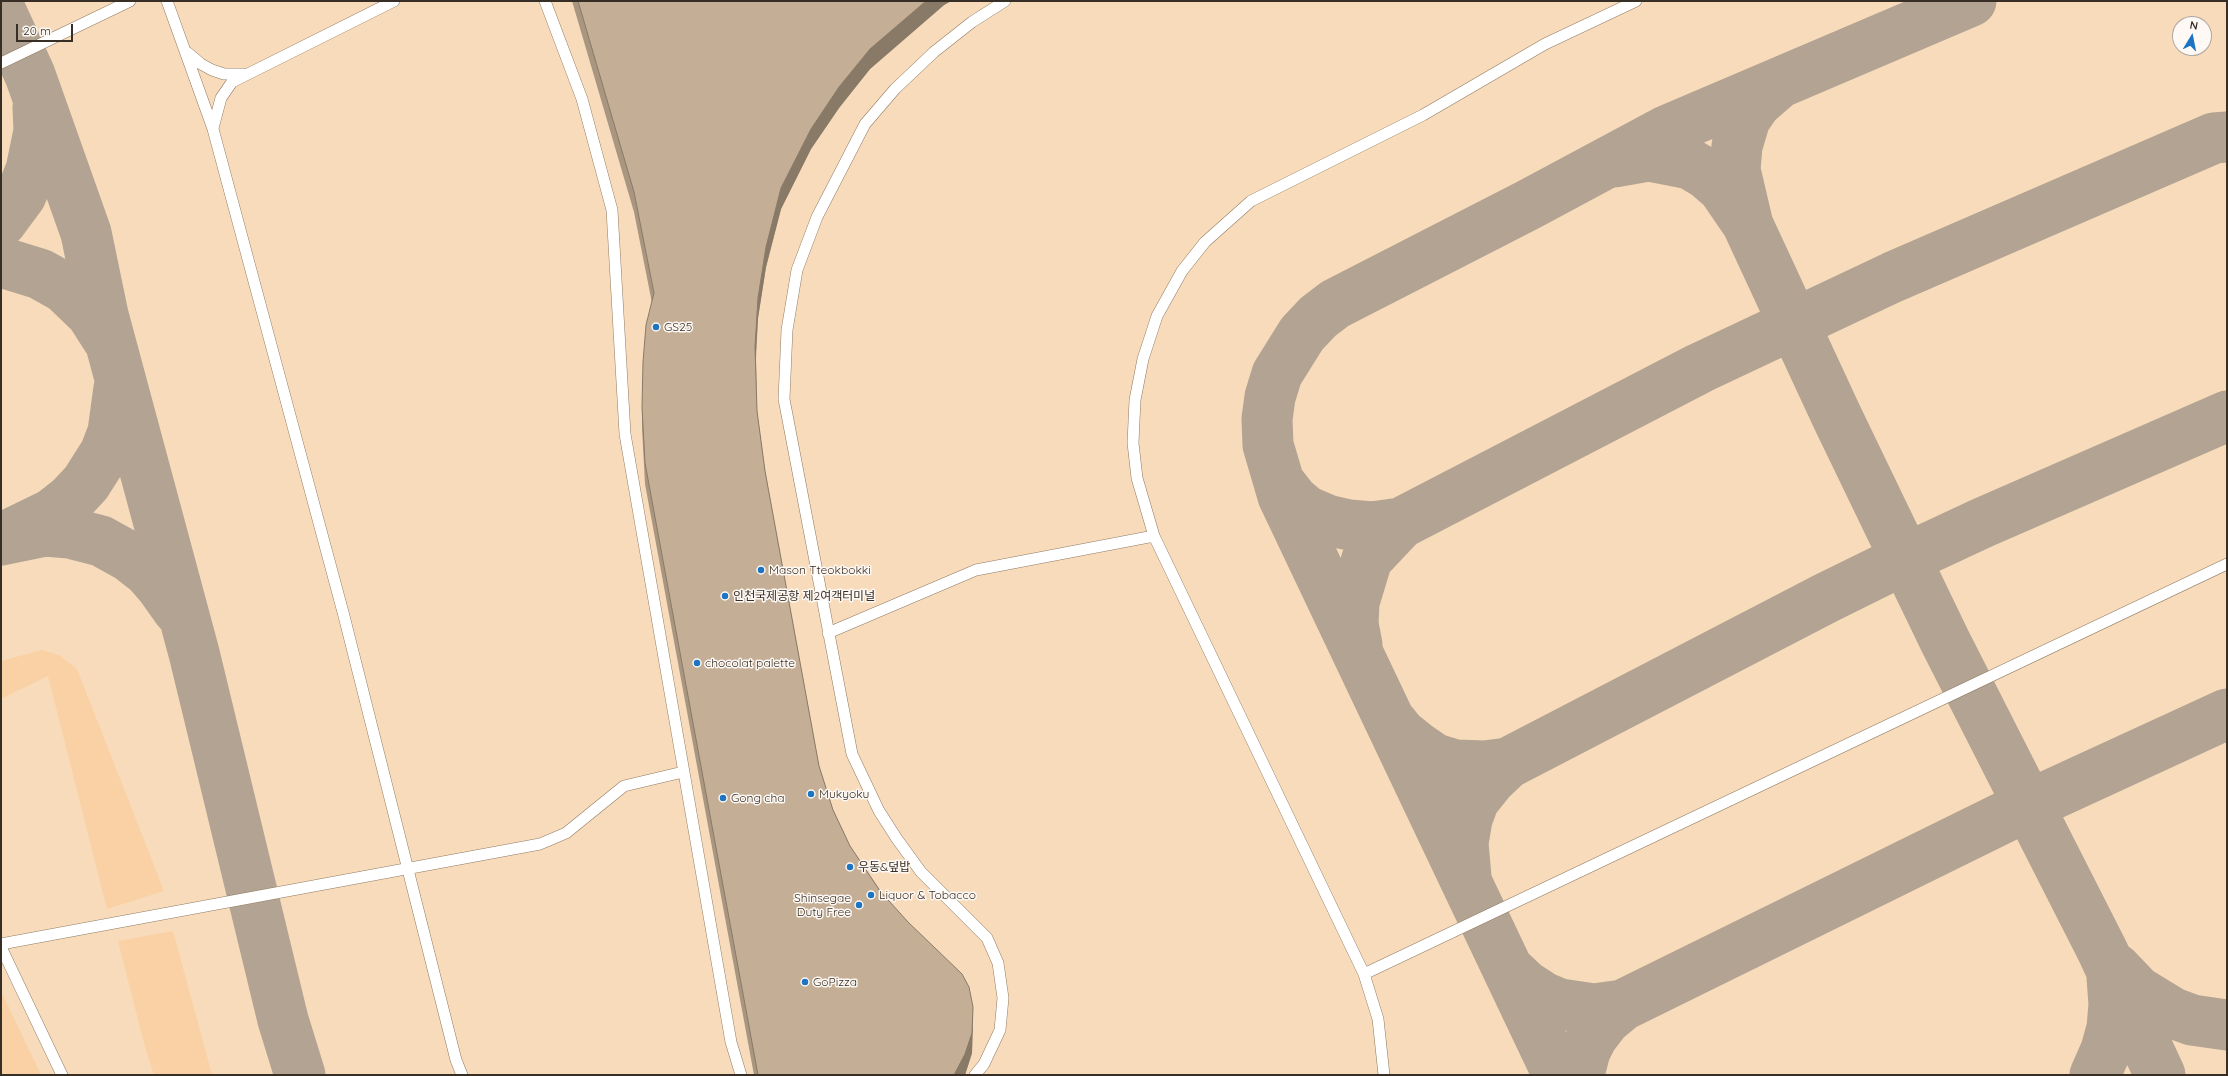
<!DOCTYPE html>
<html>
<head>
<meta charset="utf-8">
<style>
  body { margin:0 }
  #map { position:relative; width:2228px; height:1076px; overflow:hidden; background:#fce9d4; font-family:Quicksand,sans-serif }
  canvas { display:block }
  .frame { position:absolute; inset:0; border:2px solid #372e25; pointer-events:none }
  .north { position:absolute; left:2172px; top:16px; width:40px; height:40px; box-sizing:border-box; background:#fef9f4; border:1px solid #aea8a1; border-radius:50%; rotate:10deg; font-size:11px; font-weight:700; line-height:16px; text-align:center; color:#372e25 }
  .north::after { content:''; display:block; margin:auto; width:14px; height:18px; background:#1d75c2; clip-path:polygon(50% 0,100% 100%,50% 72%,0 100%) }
  .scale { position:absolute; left:16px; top:24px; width:57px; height:18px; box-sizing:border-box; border:2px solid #372e25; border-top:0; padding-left:5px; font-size:12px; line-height:14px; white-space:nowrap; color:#372e25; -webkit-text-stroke:3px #fef9f4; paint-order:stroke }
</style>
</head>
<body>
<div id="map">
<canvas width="2228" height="1076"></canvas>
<div class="frame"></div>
<div class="north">N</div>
<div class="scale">20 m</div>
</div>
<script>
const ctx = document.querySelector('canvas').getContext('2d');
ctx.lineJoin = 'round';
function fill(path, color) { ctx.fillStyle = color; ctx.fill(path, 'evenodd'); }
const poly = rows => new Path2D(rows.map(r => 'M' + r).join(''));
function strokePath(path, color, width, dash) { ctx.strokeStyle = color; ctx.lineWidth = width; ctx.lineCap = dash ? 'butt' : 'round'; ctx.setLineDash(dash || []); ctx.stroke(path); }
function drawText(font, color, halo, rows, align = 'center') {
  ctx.font = font + ' Quicksand,"Noto Sans KR",sans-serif'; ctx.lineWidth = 3; ctx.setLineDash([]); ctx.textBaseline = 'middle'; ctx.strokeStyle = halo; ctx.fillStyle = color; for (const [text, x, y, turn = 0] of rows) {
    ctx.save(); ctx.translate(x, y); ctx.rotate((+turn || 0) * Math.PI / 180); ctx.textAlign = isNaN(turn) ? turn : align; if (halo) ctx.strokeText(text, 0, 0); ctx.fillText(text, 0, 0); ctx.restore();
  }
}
fill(poly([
  [1,1,2227,1,2227,1075,1,1075],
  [2180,24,2204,24,2204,48,2180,48]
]), '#f7dbbb');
fill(poly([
  [42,650,59,655,77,669,164,891,107,909,48,676,1,699,1,661],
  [173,931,212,1075,154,1075,145,1047,118,941],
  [1,991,41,1075,1,1075]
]), '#f9d1a4');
strokePath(poly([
  [1,12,30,75,86,233,103,315,194,653,283,1020,300,1075],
  [1615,162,1649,156,1690,164,1707,174,1723,188,1747,223,1837,417,1945,641,2102,950,2160,1075],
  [1747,221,1735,170,1737,146,1745,119,1756,103,1779,83],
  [1,222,21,195,31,170,39,131,38,108],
  [1,262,40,274,65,288,91,313,107,338],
  [1279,482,1293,500,1306,511,1327,520,1349,525,1372,527,1401,523],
  [13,533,52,514,71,499,86,483,105,453,113,432,119,388],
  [1,540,45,531,70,533,101,541,130,557,148,571,161,586,178,610],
  [1357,645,1353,624,1354,602,1367,559,1401,523,1700,368,1893,277,2214,138,2227,137],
  [1393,724,1401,734,1416,746,1435,759,1455,765,1485,766,1508,763],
  [1466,877,1463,843,1467,819,1474,800,1490,780,1508,763,1826,598,1907,558,1982,523,2227,416],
  [2115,968,2137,991,2173,1013,2192,1020,2227,1025],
  [1510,971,1526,986,1543,997,1560,1004,1594,1009,1623,1005],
  [1558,1075,1283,496,1268,445,1267,419,1270,397,1277,374,1302,334,1318,317,1335,304,1528,205,1666,131,1971,1],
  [1579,1075,1585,1051,1592,1037,1605,1020,1623,1005,2029,805,2227,714],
  [2095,1075,2106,1050,2112,1028,2114,1004,2112,977]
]), '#b2a392', 51);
const lane = poly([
  [167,1,213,129,344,616,456,1060,462,1075],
  [545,1,582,99,612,210,625,434,731,1042,741,1075],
  [188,53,201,64,212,70,224,74,244,74],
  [1,63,130,1],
  [213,128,221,98,232,82,394,1],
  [828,633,976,570,1154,536],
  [1,944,540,844,566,833,624,786,683,772],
  [1,947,62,1075],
  [1364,974,2227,564],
  [975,1075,984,1064,1000,1030,1003,998,998,963,987,938,921,872,897,839,879,811,852,754,784,399,787,330,797,270,817,217,865,124,895,89,934,52,972,22,1005,1],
  [1384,1075,1378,1019,1364,974,1154,536,1137,478,1133,443,1135,400,1143,359,1157,316,1182,271,1205,242,1251,201,1423,115,1545,44,1636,1]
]);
strokePath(lane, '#907b63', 12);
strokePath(lane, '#fff', 11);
fill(poly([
  [572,1,951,1,944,5,870,69,839,108,811,149,781,209,766,267,758,318,756,359,757,411,765,471,819,766,833,810,850,846,973,1027,972,1053,965,1075,754,1075,645,484,642,428,642,407,652,303,634,212]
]), '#a99680');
fill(poly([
  [926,1,951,1,944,5,870,69,839,108,811,149,781,209,766,267,758,318,755,367,755,347,758,298,766,247,781,188,811,129,839,87,870,49],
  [973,1007,972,1053,965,1075,954,1075]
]), '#897a68');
const building = poly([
  [578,1,926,1,870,49,839,87,811,129,781,188,766,247,758,298,755,347,757,411,765,471,819,766,833,810,850,846,880,891,908,922,962,974,969,987,973,1007,972,1033,965,1054,954,1075,758,1075,645,463,642,407,643,362,646,325,654,293,634,192,578,1]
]);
fill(building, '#c4ae95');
strokePath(building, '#897a68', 1);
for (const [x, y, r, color] of [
  [656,327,4,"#1d75c2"],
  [761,570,4,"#1d75c2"],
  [725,596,4,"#1d75c2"],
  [697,663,4,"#1d75c2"],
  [811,794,4,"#1d75c2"],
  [723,798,4,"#1d75c2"],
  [850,867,4,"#1d75c2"],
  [871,895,4,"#1d75c2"],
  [859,905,4,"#1d75c2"],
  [805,982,4,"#1d75c2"]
]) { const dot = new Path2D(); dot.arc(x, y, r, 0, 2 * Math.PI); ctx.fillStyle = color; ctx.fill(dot); strokePath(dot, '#fef9f4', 1.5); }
drawText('12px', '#372e25', '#fef9f4', [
  ["GS25",664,327],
  ["Mason Tteokbokki",769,570],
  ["인천국제공항 제2여객터미널",733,596],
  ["chocolat palette",705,663],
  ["Mukyoku",819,794],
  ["Gong cha",731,798],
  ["우동&덮밥",858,867],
  ["Liquor & Tobacco",879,895],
  ["Shinsegae",851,898,"right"],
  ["Duty Free",851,912,"right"],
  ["GoPizza",813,982]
], 'left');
</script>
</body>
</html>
